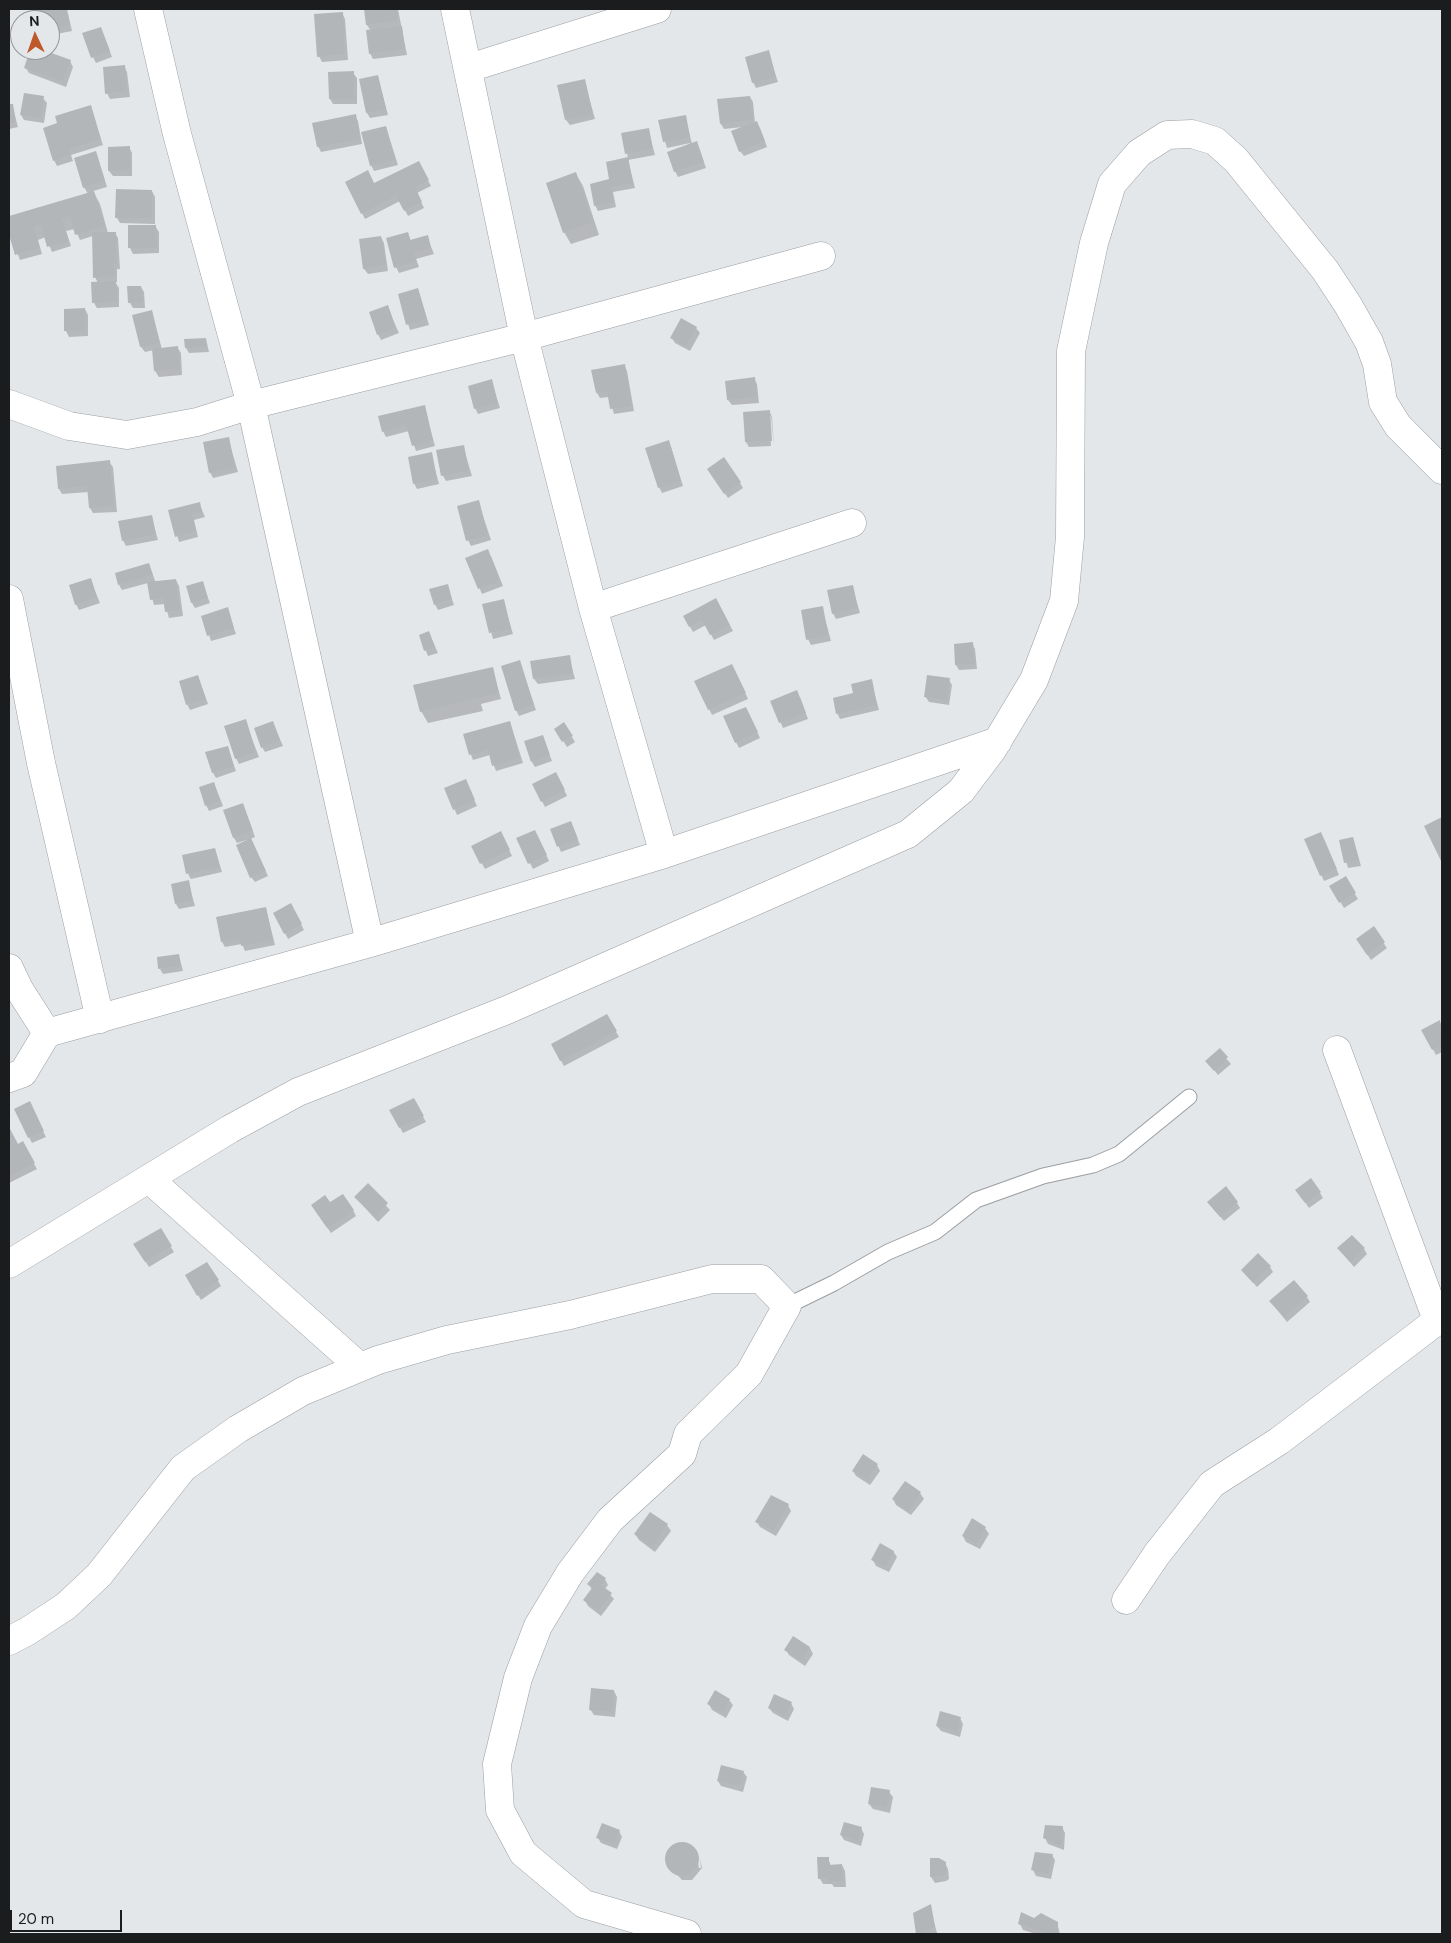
<!DOCTYPE html>
<html>
<head>
<meta charset="utf-8">
<style>
  body { margin:0 }
  #map { position:relative; width:1451px; height:1943px; overflow:hidden; background:#e4e7ea; font-family:"DM Sans",sans-serif }
  canvas { display:block }
  .frame { position:absolute; inset:0; border:10px solid #1b1c1d; pointer-events:none }
  .north { position:absolute; left:10px; top:10px; width:50px; height:50px; box-sizing:border-box; background:#e4e7ea; border:1px solid #949698; border-radius:50%; rotate:357deg; font-size:14px; font-weight:700; line-height:20px; text-align:center; color:#1b1c1d }
  .north::after { content:''; display:block; margin:auto; width:18px; height:22px; background:#bf592b; clip-path:polygon(50% 0,100% 100%,50% 72%,0 100%) }
  .scale { position:absolute; left:10px; top:1910px; width:112px; height:22px; box-sizing:border-box; border:2px solid #1b1c1d; border-top:0; padding-left:6px; font-size:15px; line-height:18px; white-space:nowrap; color:#1b1c1d; -webkit-text-stroke:4px #e4e7ea; paint-order:stroke }
</style>
</head>
<body>
<div id="map">
<canvas width="1451" height="1943"></canvas>
<div class="frame"></div>
<div class="north">N</div>
<div class="scale">20 m</div>
</div>
<script>
const ctx = document.querySelector('canvas').getContext('2d');
ctx.lineJoin = 'round';
function fill(path, color) { ctx.fillStyle = color; ctx.fill(path, 'evenodd'); }
const poly = rows => new Path2D(rows.map(r => 'M' + r).join(''));
function strokePath(path, color, width, dash) { ctx.strokeStyle = color; ctx.lineWidth = width; ctx.lineCap = dash ? 'butt' : 'round'; ctx.setLineDash(dash || []); ctx.stroke(path); }
fill(poly([
  [35,9,67,9,72,31,51,35,50,20,38,20],
  [365,9,398,9,407,55,373,59,370,53,371,31,367,25],
  [342,13,345,19,348,60,322,62,319,56],
  [103,34,112,57,96,63,93,57],
  [32,50,39,50,70,61,73,67,66,87,29,73,25,67],
  [768,52,778,82,756,88,753,82],
  [124,66,127,72,130,97,110,99,107,93],
  [353,73,357,78,357,104,333,104,330,99],
  [378,77,388,115,370,118,367,113],
  [584,80,595,119,570,125,566,120],
  [750,97,753,102,755,123,760,128,767,147,744,156,740,151,743,127,724,129,721,124],
  [43,98,47,103,44,123,24,120,21,115],
  [12,105,18,127,9,129,9,106],
  [90,107,103,145,71,155,73,161,57,166,54,160,59,124],
  [355,116,358,121,362,144,321,152,318,146],
  [685,116,692,144,699,148,706,168,678,177,675,171,690,143,667,148,659,121],
  [386,127,398,165,374,171,371,165],
  [648,130,655,155,628,160,635,188,613,192,616,207,598,211,595,205,611,180,607,163,628,158,623,134],
  [129,147,132,153,132,176,113,176,109,171],
  [96,152,107,187,93,191,100,204,108,233,115,233,118,238,120,269,117,269,117,282,115,282,119,288,119,307,97,308,94,303,98,283,95,277,93,236,80,240,75,229,66,231,71,246,52,252,46,237,38,240,42,254,20,260,9,230,9,217,88,194,84,187],
  [418,162,431,186,417,193,424,208,408,216,400,201,365,219,362,213,374,185],
  [576,174,583,186,599,235,571,244,564,232],
  [152,191,155,197,155,224,120,223,117,218],
  [155,226,159,232,159,253,133,254,130,248],
  [408,233,411,241,427,237,434,254,416,259,419,267,399,273,396,267],
  [381,237,384,243,388,271,368,274,364,269],
  [141,287,144,292,145,308,133,308,130,303],
  [418,289,429,325,410,330,399,295],
  [387,307,399,333,381,340,378,334],
  [85,309,88,315,88,336,69,337,66,331],
  [151,311,162,349,177,347,181,353,182,375,159,377,155,371,154,350,145,352,141,347,134,316],
  [696,328,700,333,690,351,675,343,672,338],
  [206,339,209,352,189,353,186,348],
  [624,365,627,371,634,411,614,414,609,397,600,398,597,393],
  [754,379,757,384,759,403,732,405,728,400],
  [491,381,500,408,478,414,475,408],
  [424,407,435,446,416,451,409,431,386,437,383,431],
  [769,411,772,417,774,446,771,416,769,416,771,446,749,447,746,442],
  [228,438,238,472,213,478,210,472],
  [463,446,472,476,446,481,443,476],
  [671,447,683,486,662,493,659,487],
  [431,454,439,484,417,489,414,483],
  [109,462,113,467,117,512,93,513,90,508,89,492,62,494,59,489],
  [712,475,740,483,743,488,728,498],
  [478,501,491,540,471,546,468,540],
  [199,503,205,517,194,520,198,537,179,542,170,511],
  [151,516,158,540,126,546,123,540],
  [491,556,503,586,482,594,467,559],
  [149,565,156,583,176,580,179,586,183,616,169,618,165,604,154,605,148,583,122,590,119,585],
  [90,579,100,603,79,610,76,604],
  [202,583,210,603,195,608,192,603],
  [447,585,454,605,438,610,435,604],
  [852,586,860,613,836,619,833,613],
  [503,600,513,634,493,639,484,605],
  [716,600,733,631,714,640,706,625,693,632,684,616],
  [822,607,831,641,811,645,808,639],
  [227,609,236,634,211,641,203,616],
  [429,633,438,653,428,656,420,636],
  [972,644,975,649,977,669,959,670,956,665],
  [569,657,575,679,538,684,534,679],
  [519,661,536,710,519,716,516,710],
  [492,668,501,699,481,704,483,711,428,723,421,711],
  [735,671,748,699,712,715,709,709],
  [198,677,208,704,190,710,187,704],
  [949,680,952,685,949,705,929,702,925,696],
  [871,681,879,710,840,719,837,713],
  [800,697,808,719,783,728,772,702],
  [749,714,760,738,739,748,736,742],
  [245,721,259,757,239,764,236,758],
  [510,722,523,763,496,771,490,755,473,760,464,735],
  [564,724,575,742,567,747,556,729],
  [275,728,283,746,265,752,262,747],
  [542,736,552,761,535,767,532,762],
  [227,747,236,771,216,778,213,773],
  [559,779,567,796,545,807,542,801],
  [214,783,223,806,209,811,206,805],
  [468,786,477,806,457,815,446,789],
  [245,810,255,837,250,839,268,876,255,882,251,877,247,840,237,843,234,838],
  [571,822,580,845,561,852,552,830],
  [538,837,549,861,533,869,518,839],
  [1353,838,1361,866,1348,868,1340,841],
  [504,839,512,856,485,869,473,847],
  [1324,839,1339,875,1324,881,1306,840],
  [215,849,222,872,191,879,188,874],
  [1345,878,1358,899,1344,908,1331,886],
  [188,882,195,906,179,909,176,904],
  [291,905,304,930,288,939,285,933],
  [266,909,275,945,245,951,242,944,225,947,222,942],
  [1373,928,1387,948,1371,960,1360,944],
  [179,956,183,971,163,974,160,969],
  [607,1016,619,1037,564,1066,552,1045],
  [1440,1022,1442,1026,1442,1052,1436,1055,1423,1030],
  [1219,1050,1231,1064,1218,1075,1207,1061],
  [413,1099,426,1122,403,1133,391,1111],
  [32,1109,46,1137,32,1143,15,1110],
  [9,1129,18,1145,22,1143,37,1169,9,1183],
  [368,1185,390,1210,378,1222,355,1197],
  [1320,1193,1323,1198,1309,1208,1300,1195],
  [1237,1203,1240,1208,1224,1221,1212,1207],
  [330,1204,353,1210,356,1216,331,1233,316,1211],
  [160,1230,174,1252,149,1267,138,1250],
  [1339,1249,1364,1249,1367,1254,1354,1267],
  [207,1263,221,1286,201,1300,186,1275],
  [1270,1267,1273,1272,1257,1287,1242,1270],
  [1307,1297,1310,1302,1287,1322,1270,1301],
  [877,1465,880,1471,870,1485,856,1476,853,1471],
  [905,1483,920,1493,924,1499,911,1515,896,1505,893,1499],
  [788,1505,791,1511,776,1536,760,1527,757,1522],
  [650,1513,667,1525,671,1531,655,1552,639,1540,635,1534],
  [985,1528,989,1534,980,1549,966,1542,963,1536],
  [893,1551,897,1557,889,1572,876,1566,873,1560],
  [605,1579,608,1585,605,1589,614,1599,601,1616,588,1606,585,1600,592,1590,589,1584],
  [793,1638,810,1648,813,1654,805,1666,789,1655,786,1650],
  [614,1691,617,1697,615,1717,594,1715,590,1709],
  [729,1700,733,1705,726,1718,712,1710,709,1704],
  [791,1703,794,1709,788,1721,773,1713,769,1708],
  [960,1718,963,1724,960,1737,941,1731,937,1726],
  [743,1772,747,1777,743,1792,721,1786,718,1781],
  [889,1792,893,1797,890,1813,873,1809,869,1804],
  [1062,1827,1065,1833,1064,1850,1048,1844,1045,1838],
  [861,1828,864,1834,861,1846,844,1840,841,1835],
  [619,1831,622,1837,617,1849,601,1843,598,1838],
  [678,1844,689,1845,696,1852,699,1868,701,1868,700,1858,702,1868,692,1880,682,1880,667,1864,667,1854],
  [1052,1855,1055,1860,1051,1879,1036,1876,1033,1870],
  [828,1858,831,1866,842,1865,845,1871,846,1887,834,1887,832,1884,823,1884,820,1879],
  [931,1859,945,1863,948,1869,949,1879,946,1881,935,1883,931,1877],
  [930,1906,937,1933,917,1934,915,1914],
  [1034,1920,1057,1923,1060,1934,1036,1934,1023,1930,1020,1924]
]), '#0003');
fill(poly([
  [33,9,66,9,70,25,50,29,50,20,44,20,43,16,35,18],
  [364,9,397,9,398,21,366,25],
  [343,12,345,54,317,57,314,14],
  [402,26,405,49,369,54,366,30],
  [101,27,110,51,91,58,82,33],
  [30,50,43,50,71,60,63,82,24,68],
  [769,50,776,77,752,83,745,57],
  [125,65,127,91,105,94,103,67],
  [354,71,354,99,329,99,328,72],
  [378,75,386,109,366,113,359,79],
  [585,79,593,114,565,120,557,85],
  [24,93,44,96,41,118,20,115],
  [750,96,753,120,720,124,717,99],
  [9,104,13,104,16,122,9,123],
  [91,105,101,139,69,149,71,155,53,161,43,128,57,123,55,116],
  [356,114,360,139,317,147,312,123],
  [686,115,690,137,663,142,658,120],
  [757,121,765,141,739,152,731,131],
  [386,126,395,160,370,166,361,132],
  [649,128,653,149,625,154,621,133],
  [697,141,704,162,674,172,667,152],
  [130,146,130,170,108,171,108,147],
  [96,151,105,181,83,188,74,158],
  [628,157,633,183,611,187,614,202,594,206,590,184,609,179,606,162],
  [419,161,429,180,415,187,422,202,404,211,396,196,361,214,345,182,368,170,374,183],
  [576,172,593,223,563,233,546,183],
  [116,189,152,190,152,218,115,218],
  [94,191,105,226,75,235,70,216,62,219,69,241,47,247,41,225,34,227,40,248,15,255,9,235,9,216],
  [128,225,156,225,157,248,128,248],
  [92,232,116,232,117,264,114,264,115,276,93,278],
  [408,232,410,240,428,235,431,248,414,253,417,262,394,268,386,238],
  [381,236,386,265,363,269,359,239],
  [116,281,117,302,92,303,91,282],
  [127,286,141,286,143,302,128,303],
  [418,288,427,319,406,325,398,294],
  [388,305,396,328,377,335,369,312],
  [85,308,86,331,64,331,64,309],
  [152,310,160,343,140,347,132,315],
  [681,318,697,327,686,346,670,338],
  [206,338,207,347,185,348,184,339],
  [178,346,180,369,154,371,152,349],
  [625,364,632,406,610,409,607,391,596,393,591,370],
  [755,377,757,397,727,400,725,381],
  [492,379,498,403,474,409,468,386],
  [425,405,433,440,412,446,406,425,382,432,378,416],
  [770,410,772,441,745,442,743,412],
  [229,437,235,467,209,473,203,442],
  [669,440,681,481,658,488,645,448],
  [464,445,469,471,441,476,436,450],
  [432,452,437,479,413,484,408,457],
  [724,457,741,482,724,494,707,469],
  [110,460,114,506,89,508,87,486,58,489,56,466],
  [479,500,488,535,466,541,457,506],
  [200,502,202,512,192,514,196,531,175,537,168,510],
  [152,515,156,534,122,541,118,521],
  [488,549,500,581,478,589,465,558],
  [149,563,153,575,118,585,115,573],
  [91,578,97,597,75,605,69,585],
  [176,579,180,610,165,612,163,598,150,600,147,582],
  [203,581,208,598,191,603,186,586],
  [448,584,452,599,434,605,429,589],
  [853,585,858,608,832,614,827,590],
  [716,598,730,625,710,635,702,620,689,627,683,616],
  [504,599,511,629,489,633,482,604],
  [823,606,828,635,806,640,801,610],
  [228,607,234,628,207,636,201,616],
  [429,631,435,647,424,651,419,635],
  [973,642,975,664,955,665,954,644],
  [570,655,573,673,533,679,530,661],
  [520,660,534,705,515,711,501,666],
  [732,664,746,693,708,710,694,681],
  [493,667,499,693,420,712,413,685],
  [198,675,206,699,186,705,179,681],
  [927,675,950,678,947,700,924,697],
  [872,679,877,705,836,714,833,698,853,693,851,684],
  [797,690,806,713,779,723,770,701],
  [746,707,758,732,735,743,723,716],
  [246,719,256,752,235,759,224,726],
  [273,721,280,740,261,748,254,728],
  [510,721,520,758,492,766,488,750,469,755,463,734],
  [564,722,573,736,562,742,554,729],
  [543,735,550,755,531,762,524,741],
  [228,746,234,766,212,773,205,752],
  [556,772,565,790,541,802,532,784],
  [466,779,475,800,453,810,444,788],
  [214,782,220,801,205,806,199,787],
  [243,803,253,831,233,838,223,810],
  [1442,817,1442,863,1424,826],
  [571,821,578,839,557,847,550,829],
  [535,830,547,855,528,864,516,838],
  [501,831,510,850,480,864,471,846],
  [1321,832,1337,869,1320,876,1304,839],
  [1353,837,1359,860,1344,863,1339,840],
  [251,838,266,871,250,878,236,845],
  [215,848,220,867,186,874,182,855],
  [1346,876,1356,893,1339,903,1329,886],
  [189,880,193,901,175,904,171,884],
  [291,903,302,924,284,934,273,913],
  [266,907,273,940,241,946,240,939,221,942,216,917],
  [1374,926,1385,942,1367,955,1356,939],
  [179,954,181,966,158,969,157,957],
  [607,1014,617,1031,560,1061,551,1044],
  [1440,1020,1442,1045,1432,1050,1421,1030],
  [1220,1048,1228,1057,1214,1071,1205,1061],
  [414,1098,424,1116,399,1128,389,1110],
  [30,1101,44,1131,28,1138,14,1109],
  [9,1127,18,1144,23,1141,35,1163,9,1176],
  [1311,1178,1321,1192,1305,1203,1295,1190],
  [368,1183,388,1203,375,1217,354,1197],
  [1226,1186,1238,1202,1220,1217,1207,1202],
  [343,1194,354,1210,327,1228,311,1205,325,1195,330,1202],
  [161,1228,172,1246,145,1262,133,1244],
  [1352,1235,1365,1248,1350,1262,1337,1248],
  [1258,1253,1271,1266,1253,1283,1241,1270],
  [207,1262,219,1280,197,1296,185,1275],
  [1294,1280,1308,1296,1284,1317,1269,1301],
  [863,1454,878,1464,867,1480,852,1471],
  [905,1481,921,1492,908,1511,892,1499],
  [771,1495,789,1504,773,1531,755,1522],
  [650,1512,668,1524,652,1547,634,1534],
  [972,1518,986,1527,976,1544,962,1536],
  [880,1543,894,1551,886,1567,871,1560],
  [597,1572,606,1578,601,1585,612,1593,598,1611,583,1600,592,1588,587,1584],
  [793,1636,810,1647,802,1661,784,1650],
  [591,1688,614,1690,612,1712,589,1710],
  [715,1690,730,1699,723,1713,707,1704],
  [774,1694,792,1702,785,1716,768,1708],
  [940,1711,961,1717,957,1732,936,1726],
  [721,1765,744,1771,740,1786,717,1781],
  [871,1787,890,1790,887,1807,868,1804],
  [844,1822,862,1827,858,1841,840,1835],
  [602,1823,620,1830,614,1844,596,1838],
  [1045,1825,1063,1826,1061,1846,1043,1838],
  '665 1859a17 17 0 1 1 34 0a17 17 0 1 1-34 0Z',
  [1035,1852,1053,1854,1048,1874,1031,1870],
  [817,1857,829,1857,829,1865,842,1864,843,1881,829,1882,827,1878,818,1879],
  [930,1858,939,1858,946,1862,946,1873,943,1876,930,1877],
  [931,1904,935,1927,916,1934,913,1913],
  [1021,1912,1034,1918,1041,1913,1058,1922,1058,1934,1048,1934,1018,1924]
]), '#b3b6b9');
const service = poly([
  [787,1306,834,1283,888,1252,935,1232,976,1200,1043,1176,1093,1165,1119,1154,1189,1097]
]);
const minor = poly([
  [148,9,177,134,251,405,370,943],
  [455,9,524,337,593,608,664,854],
  [469,68,657,9],
  [9,404,69,426,127,435,197,422,251,405,524,337,821,256],
  [9,599,41,763,100,1019],
  [593,608,852,523],
  [9,968,19,989,47,1033],
  [1337,1050,1437,1320],
  [9,1078,23,1073,47,1033,370,943,664,854,998,741],
  [149,1179,360,1367],
  [9,1264,230,1129,298,1092,507,1010,908,834,961,791,992,750,1034,680,1064,601,1070,537,1071,351,1094,243,1112,184,1139,153,1167,135,1192,134,1215,141,1236,160,1325,270,1348,305,1369,342,1377,364,1383,402,1398,426,1442,470],
  [1126,1600,1157,1554,1212,1484,1279,1441,1442,1317],
  [9,1641,28,1631,66,1606,99,1575,183,1468,238,1429,303,1391,378,1360,447,1340,570,1315,712,1279,761,1279,787,1306,749,1374,688,1434,682,1454,610,1520,570,1573,538,1626,518,1678,497,1764,500,1810,523,1853,584,1904,687,1934]
]);
strokePath(service, '#9b9ea1', 17);
strokePath(minor, '#9b9ea1', 29);
strokePath(service, '#fff', 15);
strokePath(minor, '#fff', 28);
</script>
</body>
</html>
